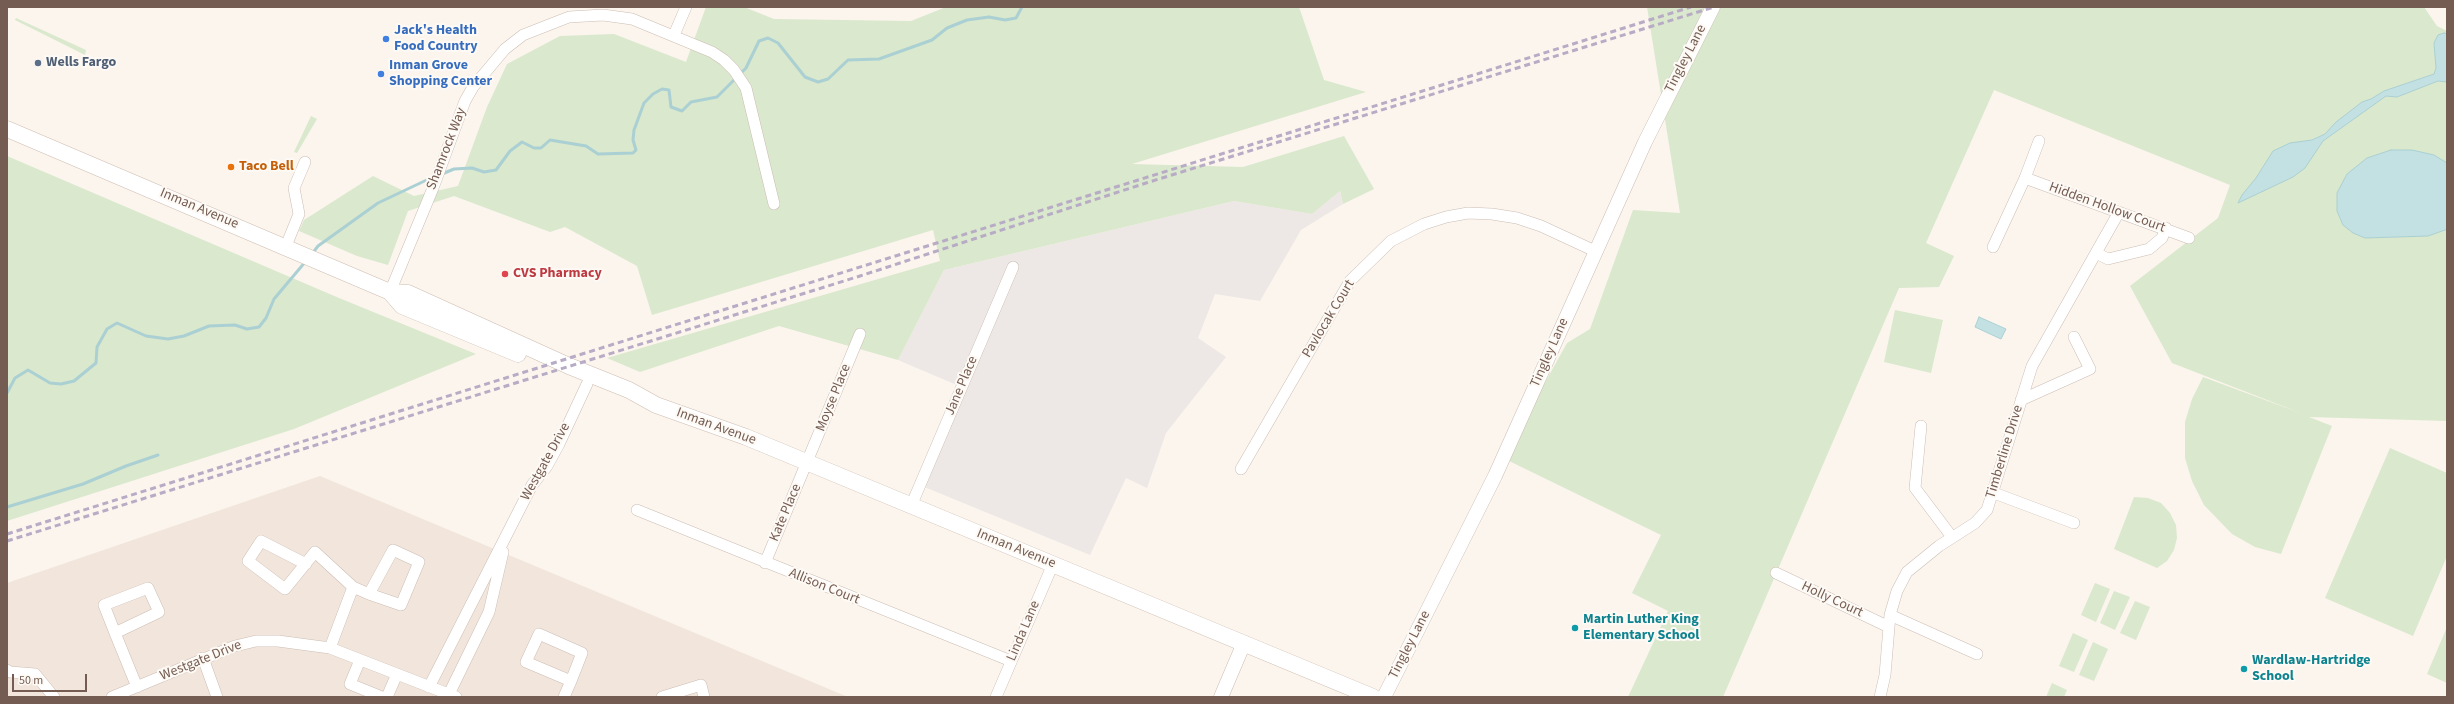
<!DOCTYPE html>
<html>
<head>
<meta charset="utf-8">
<style>
  body { margin:0 }
  #map { position:relative; width:2454px; height:704px; overflow:hidden; background:#fbf5ed; font-family:"Source Sans 3",sans-serif }
  canvas { display:block }
  .frame { position:absolute; inset:0; border:8px solid #745c52; pointer-events:none }
  .scale { position:absolute; left:12px; top:674px; width:75px; height:18px; box-sizing:border-box; border:2px solid #745c52; border-top:0; padding-left:5px; font-size:12px; line-height:14px; white-space:nowrap; color:#745c52; -webkit-text-stroke:3px #fdf9f4; paint-order:stroke }
</style>
</head>
<body>
<div id="map">
<canvas width="2454" height="704"></canvas>
<div class="frame"></div>
<div class="scale">50 m</div>
</div>
<script>
const ctx = document.querySelector('canvas').getContext('2d');
ctx.lineJoin = 'round';
function fill(path, color) { ctx.fillStyle = color; ctx.fill(path, 'evenodd'); }
const poly = rows => new Path2D(rows.map(r => 'M' + r).join(''));
function strokePath(path, color, width, dash) { ctx.strokeStyle = color; ctx.lineWidth = width; ctx.lineCap = dash ? 'butt' : 'round'; ctx.setLineDash(dash || []); ctx.stroke(path); }
function drawText(font, color, halo, rows, align = 'center') {
  ctx.font = font + ' "Source Sans 3",sans-serif'; ctx.lineWidth = 4; ctx.setLineDash([]); ctx.textBaseline = 'middle'; ctx.strokeStyle = halo; ctx.fillStyle = color; for (const [text, x, y, turn = 0] of rows) {
    ctx.save(); ctx.translate(x, y); ctx.rotate((+turn || 0) * Math.PI / 180); ctx.textAlign = isNaN(turn) ? turn : align; if (halo) ctx.strokeText(text, 0, 0); ctx.fillText(text, 0, 0); ctx.restore();
  }
}
fill(poly([
  [320,476,848,697,7,697,7,583]
]), '#f2e6dc');
fill(poly([
  [1340,191,1343,204,1301,230,1260,301,1215,294,1198,338,1226,357,1166,433,1147,488,1126,478,1090,555,922,486,966,389,898,360,944,270,1234,201,1312,214]
]), '#ede8e5');
fill(poly([
  [706,7,744,7,774,19,911,21,946,7,1299,7,1324,80,1366,92,1132,164,1243,167,1344,136,1374,189,1343,204,1340,191,1312,214,1234,201,944,270,898,360,779,326,640,372,607,358,940,261,933,230,652,315,637,266,565,227,550,232,454,196,408,211,388,265,357,256,299,231,304,220,373,176,414,196,458,186,487,107,507,64,560,36,614,34,686,62],
  [1647,7,2424,7,2437,26,2447,31,2447,421,2309,417,2332,426,2281,554,2255,547,2232,534,2204,505,2192,481,2185,458,2185,422,2192,399,2203,377,2303,414,2172,363,2130,286,2218,218,2230,185,1994,90,1926,243,1954,256,1939,287,1899,288,1723,697,1628,697,1668,611,1632,593,1661,535,1503,458,1567,343,1590,329,1633,210,1680,213],
  [16,18,86,50,85,55,15,20],
  [311,116,317,119,297,153,294,152],
  [7,156,339,298,476,354,294,429,7,521],
  [1895,310,1943,320,1931,373,1884,362],
  [2390,448,2447,473,2447,556,2413,636,2325,598],
  [2134,497,2148,498,2161,503,2170,513,2176,525,2177,538,2174,550,2167,561,2157,568,2114,549],
  [2095,583,2110,589,2096,622,2081,615],
  [2114,591,2130,597,2115,630,2100,623],
  [2135,601,2150,607,2136,640,2120,633],
  [2447,627,2447,683,2427,674],
  [2073,633,2088,640,2074,672,2059,666],
  [2093,642,2108,649,2094,681,2079,675],
  [2052,683,2067,690,2064,697,2046,697]
]), '#dae8cd');
const water = poly([
  [2444,33,2447,34,2447,82,2438,81,2397,97,2386,96,2323,141,2305,168,2293,177,2238,203,2242,195,2256,178,2273,151,2290,143,2312,140,2325,134,2336,122,2362,102,2371,99,2384,91,2434,74,2436,68,2434,43,2438,35,2444,33],
  [2391,150,2412,150,2434,155,2447,163,2447,229,2445,230,2428,236,2365,238,2353,233,2343,225,2337,211,2337,193,2347,174,2367,158,2391,150],
  [1979,317,2006,329,2001,339,1975,327,1979,317]
]);
fill(water, '#c3e1e3');
strokePath(water, '#abd0d3', 1);
strokePath(poly([
  [740,74,746,68,759,41,768,38,778,43,805,77,818,82,828,79,848,60,879,59,932,40,947,28,967,20,989,17,1005,20,1016,18,1022,7],
  [442,174,454,169,472,168,484,172,496,170,510,151,522,142,534,148,541,148,550,140,586,146,598,154,633,153,636,150,633,140,634,130,644,103,653,94,662,89,669,90,671,107,682,111,691,102,717,97,736,78],
  [312,254,318,246,378,203,433,177],
  [7,393,15,378,28,370,50,383,61,384,74,381,96,363,97,347,107,329,117,323,146,336,168,339,184,336,209,326,235,325,247,329,259,327,266,318,274,299,306,261],
  [7,507,83,484,126,466,158,455]
]), '#abd0d3', 3);
const minor = poly([
  [674,35,686,7],
  [2025,178,2189,238],
  [286,246,299,214,294,188,305,162],
  [1993,247,2025,178,2039,141],
  [2096,253,2108,259,2149,249,2162,238,2166,228],
  [390,292,433,188,465,101,473,87,505,49,523,35,569,17,603,15,632,19,712,52,724,60,734,70,746,88,774,204],
  [2021,400,2090,369,2074,337],
  [1921,426,1915,488,1952,537],
  [1241,469,1350,281,1391,241,1424,224,1446,217,1468,213,1492,214,1517,218,1541,226,1595,251],
  [1994,493,2074,523],
  [911,506,1013,267],
  [637,510,1011,661],
  [765,563,860,334],
  [306,564,261,541,248,561,285,589,315,552,353,587],
  [1776,573,1889,627],
  [1890,615,1977,654],
  [115,633,159,612,148,588,104,605,115,633,137,687],
  [330,648,353,587,369,594,401,605,419,562,393,550,369,594],
  [203,658,217,697],
  [360,660,350,684,382,697],
  [7,670,10,672,35,674,54,697],
  [429,687,532,485,547,466,559,444,587,384],
  [449,694,489,612,503,552],
  [112,697,235,646,256,641,278,641,330,648,456,697],
  [387,697,397,674],
  [564,697,571,681,582,653,539,634,526,662,571,681],
  [662,697,701,685,704,697],
  [996,697,1053,564],
  [1880,697,1885,675,1890,615,1897,591,1907,572,1939,546,1975,523,1987,510,2032,366,2119,212]
]);
const tertiary = poly([
  [1221,697,1244,643],
  [1384,697,1495,476,1645,142,1713,7]
]);
const secondary = poly([
  [7,129,390,292,408,293,569,366,629,390,656,405,746,437,1373,697],
  [390,292,402,306,518,354]
]);
strokePath(minor, '#ccbdb4', 12);
strokePath(tertiary, '#ccbdb4', 15);
strokePath(secondary, '#cebdb2', 17);
strokePath(minor, '#fff', 11);
strokePath(tertiary, '#fff', 14);
strokePath(secondary, '#fff', 16);
strokePath(poly([
  [7,534,1691,7],
  [7,541,860,276,1146,183,1714,7]
]), '#b7abc5', 3, [6, 4]);
for (const [x, y, r, color] of [
  [386,39,4,"#3f7fe0"],
  [38,63,4,"#5c6f8a"],
  [381,74,4,"#3f7fe0"],
  [231,167,4,"#e8710a"],
  [505,274,4,"#e0444e"],
  [1575,628,4,"#0f9aa8"],
  [2244,669,4,"#0f9aa8"]
]) { const dot = new Path2D(); dot.arc(x, y, r, 0, 2 * Math.PI); ctx.fillStyle = color; ctx.fill(dot); strokePath(dot, '#fdf9f4', 1.5); }
drawText('bold 14px', '#366cbe', '#fdf9f4', [
  ["Jack's Health",394,31],
  ["Food Country",394,47],
  ["Inman Grove",389,66],
  ["Shopping Center",389,82]
], 'left');
drawText('14px', '#745c52', '#fdf9f4', [
  ["Tingley Lane",1686,59,-63],
  ["Shamrock Way",447,149,-69],
  ["Hidden Hollow Court",2107,208,20],
  ["Inman Avenue",199,209,23],
  ["Pavlocak Court",1329,319,-59],
  ["Tingley Lane",1550,353,-66],
  ["Jane Place",962,386,-67],
  ["Moyse Place",834,398,-68],
  ["Inman Avenue",716,427,20],
  ["Timberline Drive",2005,452,-73],
  ["Westgate Drive",546,462,-61],
  ["Kate Place",786,513,-67],
  ["Inman Avenue",1016,549,22],
  ["Allison Court",824,587,22],
  ["Holly Court",1832,600,25],
  ["Linda Lane",1024,631,-67],
  ["Tingley Lane",1410,645,-63],
  ["Westgate Drive",201,661,-22]
]);
drawText('bold 14px', '#4e5e75', '#fdf9f4', [
  ["Wells Fargo",46,63]
], 'left');
drawText('bold 14px', '#c56008', '#fdf9f4', [
  ["Taco Bell",239,167]
], 'left');
drawText('bold 14px', '#be3a42', '#fdf9f4', [
  ["CVS Pharmacy",513,274]
], 'left');
drawText('bold 14px', '#0d838f', '#fdf9f4', [
  ["Martin Luther King",1583,620],
  ["Elementary School",1583,636],
  ["Wardlaw-Hartridge",2252,661],
  ["School",2252,677]
], 'left');
</script>
</body>
</html>
